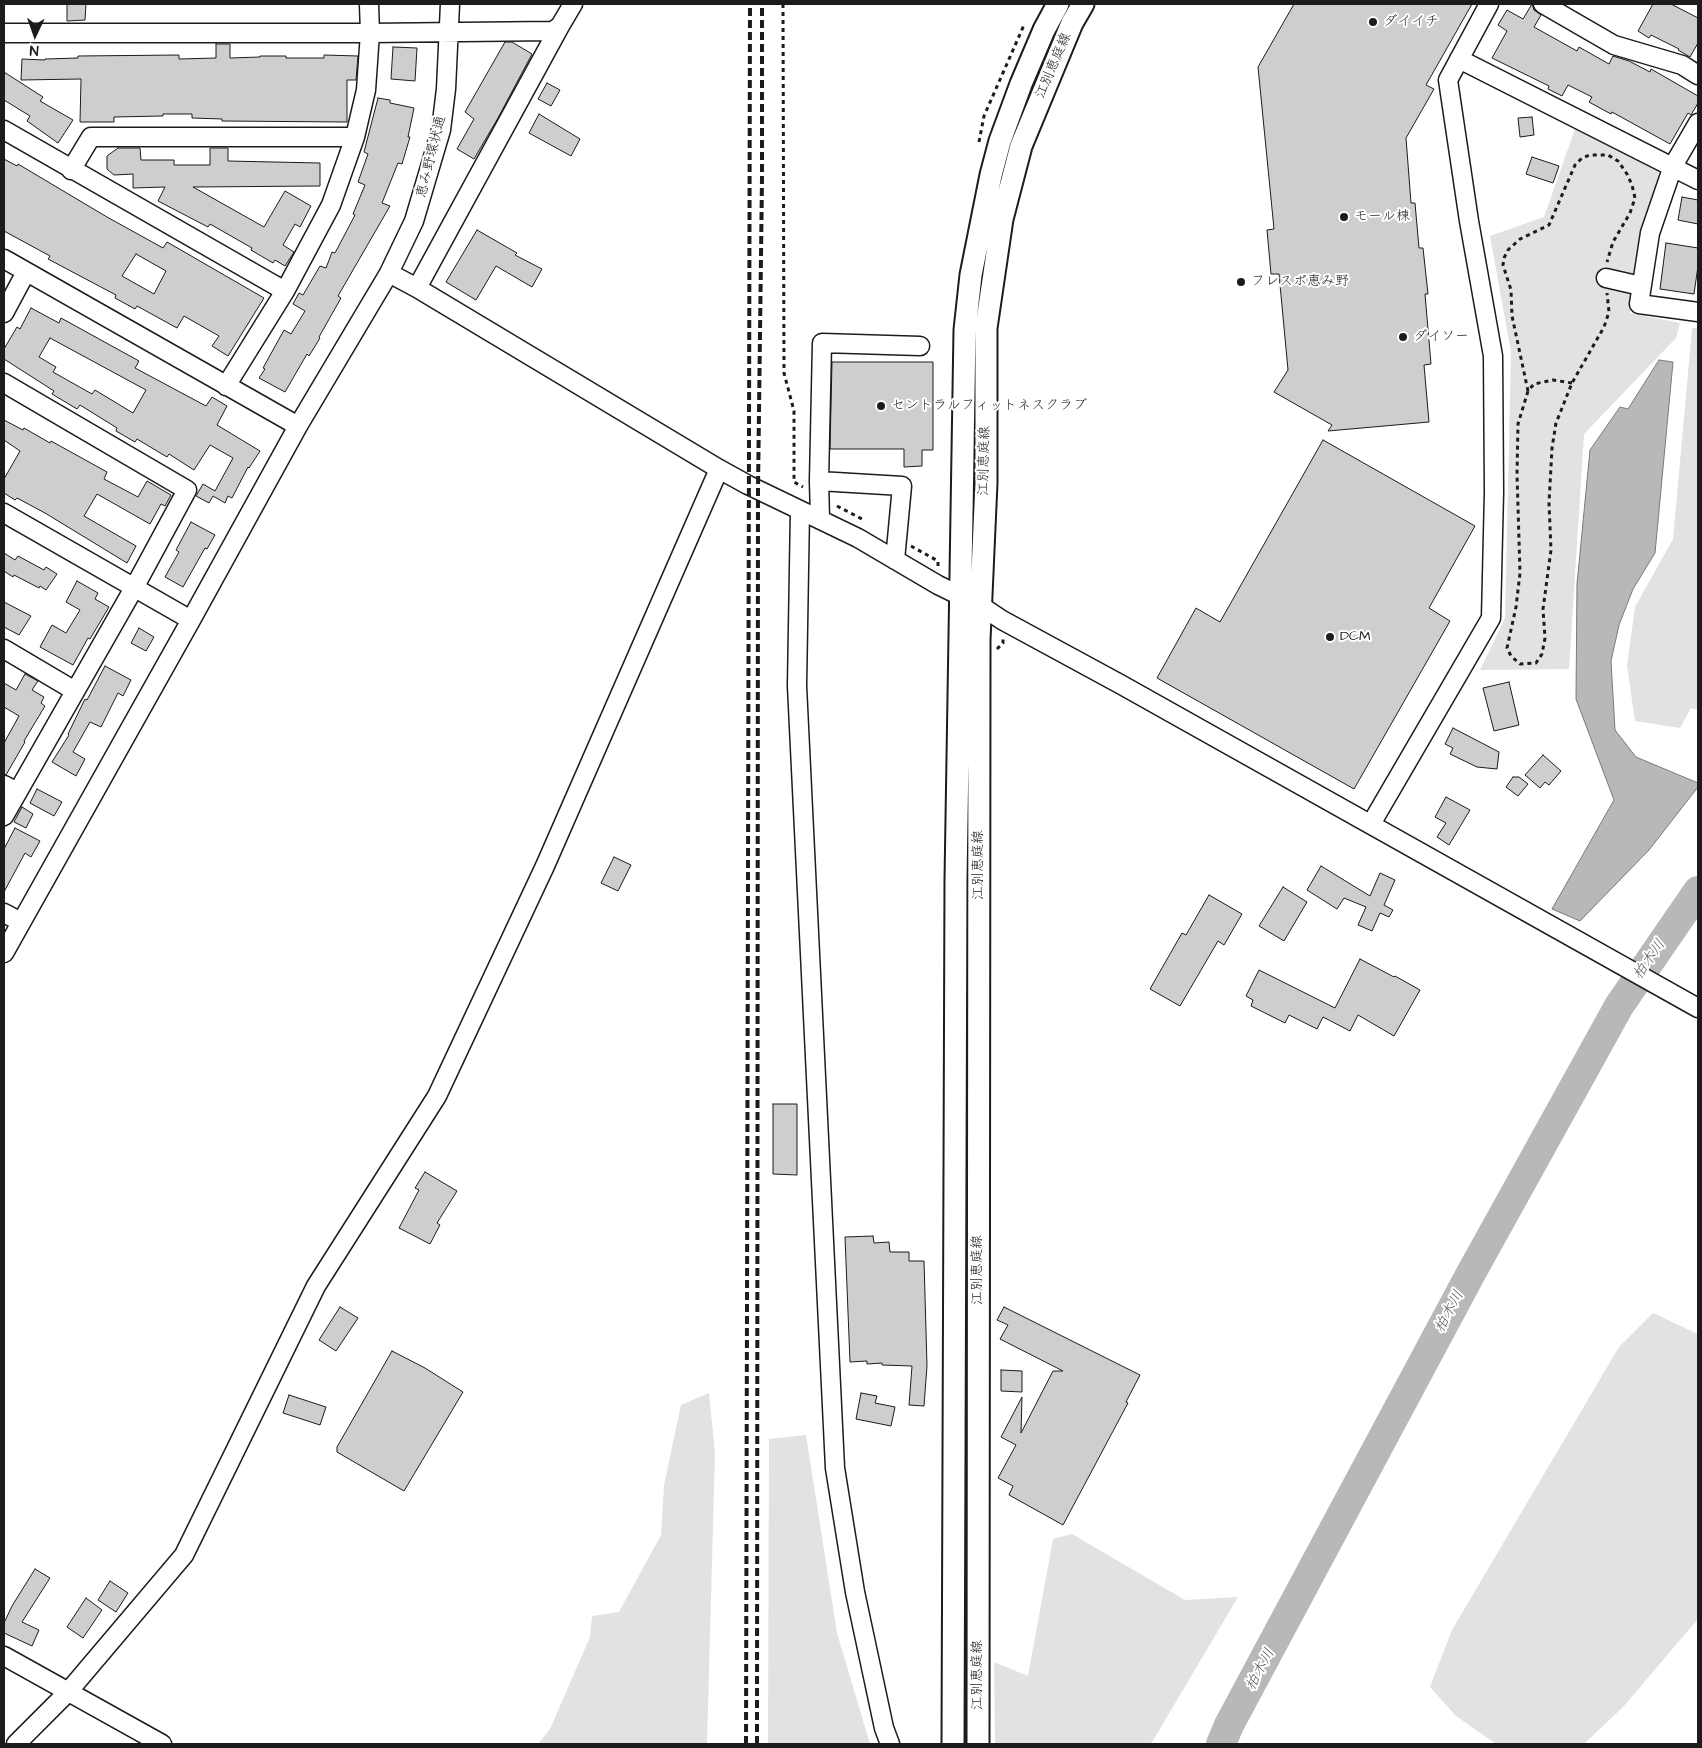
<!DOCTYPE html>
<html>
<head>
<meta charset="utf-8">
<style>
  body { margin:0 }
  #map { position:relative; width:1702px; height:1748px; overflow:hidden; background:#fff; font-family:"Architects Daughter",sans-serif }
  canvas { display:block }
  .frame { position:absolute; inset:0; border:5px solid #1c1c1c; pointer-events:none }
  .north { position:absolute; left:10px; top:10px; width:50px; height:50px; -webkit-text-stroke:4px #fff; paint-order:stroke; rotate:183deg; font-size:14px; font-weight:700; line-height:20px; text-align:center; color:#1c1c1c }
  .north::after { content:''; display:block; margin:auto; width:18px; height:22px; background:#1c1c1c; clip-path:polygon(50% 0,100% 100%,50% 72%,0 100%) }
</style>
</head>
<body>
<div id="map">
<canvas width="1702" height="1748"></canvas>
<div class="frame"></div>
<div class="north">N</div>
</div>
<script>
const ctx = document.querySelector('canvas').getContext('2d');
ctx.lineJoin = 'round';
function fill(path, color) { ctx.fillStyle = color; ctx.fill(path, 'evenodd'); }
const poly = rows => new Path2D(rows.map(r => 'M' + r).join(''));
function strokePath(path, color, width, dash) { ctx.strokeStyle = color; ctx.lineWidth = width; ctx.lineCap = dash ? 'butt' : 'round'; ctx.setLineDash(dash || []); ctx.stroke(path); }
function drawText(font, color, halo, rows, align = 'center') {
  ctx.font = font + ' "Architects Daughter","Klee One",sans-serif'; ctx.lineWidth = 4; ctx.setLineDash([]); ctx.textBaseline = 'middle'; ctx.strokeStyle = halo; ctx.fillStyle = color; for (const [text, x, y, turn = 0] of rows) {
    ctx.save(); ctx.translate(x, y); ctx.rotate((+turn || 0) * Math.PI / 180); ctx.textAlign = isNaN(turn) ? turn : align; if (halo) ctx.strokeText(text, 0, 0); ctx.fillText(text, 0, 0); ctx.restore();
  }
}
fill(poly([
  [1575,129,1658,170,1659,180,1643,226,1630,313,1680,323,1676,338,1584,434,1569,669,1480,670,1505,618,1511,352,1490,236,1544,217],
  [1692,328,1698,328,1698,710,1691,708,1680,728,1635,721,1627,666,1635,607,1673,539],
  [1653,1313,1698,1334,1698,1619,1624,1706,1584,1744,1496,1744,1456,1716,1430,1687,1452,1630,1619,1347],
  [709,1393,715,1453,707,1744,538,1744,550,1729,590,1637,592,1616,619,1612,661,1535,664,1485,681,1405],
  [806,1435,837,1633,870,1744,768,1744,769,1439],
  [1072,1534,1185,1600,1238,1597,1151,1744,995,1744,994,1662,1028,1676,1053,1539]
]), '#e2e2e2');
const water = poly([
  [1659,360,1673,362,1655,553,1633,589,1619,625,1611,661,1615,730,1636,757,1698,783,1698,787,1649,850,1580,921,1552,909,1614,800,1576,699,1577,584,1590,450,1620,407,1628,409,1659,360]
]);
fill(water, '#b8b8b8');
strokePath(water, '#7a7a7a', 1);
strokePath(poly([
  [1221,1744,1229,1725,1470,1275,1619,1006,1698,891]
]), '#b8b8b8', 30);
const building = poly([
  [67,4,86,4,85,20,67,21,67,4],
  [1294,4,1472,4,1426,85,1434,89,1406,138,1411,203,1415,203,1419,248,1423,248,1428,294,1425,294,1431,364,1424,365,1429,422,1328,431,1332,425,1274,392,1288,370,1279,274,1271,274,1267,230,1274,229,1258,67,1294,4],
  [1532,4,1534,10,1541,15,1534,27,1577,51,1579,47,1609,64,1613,56,1629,61,1650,72,1651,69,1698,96,1698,103,1691,115,1688,113,1670,144,1612,112,1611,114,1589,102,1592,97,1568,85,1562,96,1548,89,1549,86,1492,58,1507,31,1498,25,1507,10,1523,19,1532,4],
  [1653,4,1671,4,1698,18,1698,43,1690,57,1678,50,1679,49,1651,35,1649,38,1638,31,1653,4],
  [505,42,512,42,532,54,498,118,474,159,457,149,474,119,465,112,505,42],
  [216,44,230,44,230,58,260,57,260,56,286,56,286,58,324,58,324,55,358,56,356,80,347,80,347,122,222,121,222,119,192,118,192,114,163,114,163,116,114,117,114,122,80,122,81,79,21,80,22,59,45,60,45,59,78,58,78,56,179,55,179,59,216,58,216,44],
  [393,47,417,48,415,81,391,79,393,47],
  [4,72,43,97,40,101,73,120,58,143,27,121,30,116,4,100,4,72],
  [547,83,560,90,551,106,538,99,547,83],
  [378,98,390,100,390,103,414,108,408,137,410,137,402,164,398,163,382,203,390,206,338,296,341,298,319,337,320,338,309,356,307,354,285,392,259,378,265,369,263,368,284,330,291,334,305,311,293,304,299,293,303,295,320,266,326,268,332,252,335,253,355,215,353,214,365,185,358,182,368,154,364,152,378,98],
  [539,114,580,139,571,156,529,133,539,114],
  [1532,117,1534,135,1520,137,1518,118,1532,117],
  [118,148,140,148,141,160,174,160,174,165,210,165,210,148,228,148,228,161,320,163,320,186,193,187,264,227,285,191,311,206,300,227,295,224,283,245,294,252,285,266,275,260,273,263,251,250,252,248,210,224,208,227,158,201,165,187,133,188,133,174,114,175,107,169,107,156,118,148],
  [1532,157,1559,166,1553,183,1526,174,1532,157],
  [4,159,17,166,18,164,107,217,163,248,167,242,264,298,228,356,212,346,219,336,184,316,177,328,137,306,135,309,115,298,116,295,48,259,50,256,4,231,4,159],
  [136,254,166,271,154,294,122,276,136,254],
  [1682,197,1698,200,1698,224,1678,220,1682,197],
  [477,230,517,253,515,255,542,269,532,287,496,266,476,300,446,282,477,230],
  [1666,243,1698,248,1698,266,1694,294,1660,289,1666,243],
  [31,308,59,323,61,318,139,361,135,368,206,406,212,397,227,406,217,425,260,451,249,468,248,467,232,498,228,496,225,503,213,496,209,503,196,496,203,484,215,491,233,458,210,445,194,470,169,454,167,457,137,439,135,442,116,431,117,428,80,405,77,409,52,394,54,391,4,359,4,349,17,327,20,329,31,308],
  [50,338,146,390,133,413,95,390,92,394,53,372,56,367,39,357,50,338],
  [832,362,933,362,933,450,922,450,922,466,904,467,904,449,830,449,832,362],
  [4,420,23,430,24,428,50,443,51,441,107,472,104,479,138,497,147,481,171,495,165,506,161,504,150,524,97,494,84,516,136,546,127,563,45,513,17,498,15,500,4,493,4,479,20,451,4,440,4,420],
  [1323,440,1475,526,1429,608,1450,621,1354,789,1157,678,1196,608,1220,622,1323,440],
  [191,522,215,535,207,549,205,548,183,587,165,577,179,552,176,550,191,522],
  [4,553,15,560,18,556,44,570,46,567,57,574,46,590,40,586,39,588,14,575,13,577,4,571,4,553],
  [77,581,98,593,95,599,109,607,90,639,88,638,73,665,40,647,52,625,66,633,80,610,66,602,77,581],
  [4,602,31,616,19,635,4,627,4,602],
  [139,628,154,637,146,651,131,643,139,628],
  [105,666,131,680,123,696,118,693,101,727,90,722,73,752,85,759,76,776,52,762,69,735,68,734,85,699,87,700,105,666],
  [25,674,38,681,32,690,44,697,41,703,45,706,24,741,25,742,6,775,4,774,4,743,19,716,4,707,4,683,16,690,25,674],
  [1509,682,1519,725,1494,731,1483,688,1509,682],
  [1453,728,1499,752,1497,769,1477,767,1450,754,1453,748,1445,744,1453,728],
  [1543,755,1561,771,1549,785,1545,782,1540,788,1525,775,1543,755],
  [1513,777,1519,777,1528,784,1518,796,1506,787,1513,777],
  [37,789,62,802,54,816,30,803,37,789],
  [1446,797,1470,810,1449,845,1437,837,1446,823,1435,817,1446,797],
  [22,807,33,814,26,828,14,822,22,807],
  [15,828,40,841,31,857,25,853,4,892,4,849,15,828],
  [614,857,631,865,618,891,601,883,614,857],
  [1321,866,1370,896,1380,873,1395,880,1384,905,1393,910,1389,917,1380,913,1372,931,1358,925,1366,907,1344,898,1337,909,1307,890,1321,866],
  [1283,887,1307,902,1284,941,1259,926,1283,887],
  [1209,895,1242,914,1224,945,1218,941,1180,1006,1150,989,1182,933,1186,935,1209,895],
  [1360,959,1394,977,1395,976,1420,990,1394,1036,1358,1015,1350,1031,1323,1017,1317,1029,1289,1015,1285,1023,1251,1006,1253,1000,1246,996,1259,970,1335,1008,1360,959],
  [773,1104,797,1104,797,1175,773,1174,773,1104],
  [425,1172,457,1191,437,1223,440,1225,430,1244,399,1228,419,1190,415,1188,425,1172],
  [873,1236,874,1243,889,1242,890,1252,909,1252,909,1261,924,1261,927,1366,924,1406,909,1405,912,1366,882,1365,882,1363,867,1364,867,1361,850,1362,845,1237,873,1236],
  [340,1307,358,1318,336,1351,319,1340,340,1307],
  [1004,1307,1140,1375,1126,1402,1128,1403,1063,1525,1009,1495,1013,1486,998,1478,1016,1445,1001,1437,1022,1397,1021,1433,1053,1371,1063,1371,1000,1339,1008,1325,997,1320,1004,1307],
  [392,1351,425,1368,463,1392,404,1491,337,1452,337,1447,392,1351],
  [1001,1370,1022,1371,1022,1392,1001,1391,1001,1370],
  [861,1393,877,1396,875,1403,895,1407,891,1426,856,1419,861,1393],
  [289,1395,326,1407,320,1425,283,1413,289,1395],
  [35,1569,50,1578,22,1622,39,1630,32,1646,4,1633,4,1623,12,1606,35,1569],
  [110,1581,128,1593,116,1612,98,1600,110,1581],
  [86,1598,102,1610,83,1638,67,1627,86,1598]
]);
fill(building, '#cecece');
strokePath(building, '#1c1c1c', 1);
const minor = poly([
  [1543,4,1614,45,1682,65,1698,75],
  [4,33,370,33,553,31,560,26,573,4],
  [1459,59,1698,180],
  [1698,123,1673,166,1650,233,1639,304,1698,312],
  [4,130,285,291],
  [71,170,91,137,355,137],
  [4,259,298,426],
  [389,273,417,288,719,469,748,485,858,538,938,585,981,606,1002,620,1120,684,1698,1008],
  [1606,278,1641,286],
  [417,288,560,26],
  [4,313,26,272],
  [4,383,187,490,134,588,4,816],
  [226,386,285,291,331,205,355,137,366,90,370,33,369,4],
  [819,481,822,343,920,346],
  [800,510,797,686,835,1468,855,1592,884,1728,890,1744],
  [4,513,191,620],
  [820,519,819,481,902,486,895,560],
  [4,649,75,691],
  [4,785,17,792],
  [1371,824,1491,618,1494,492,1493,356,1469,221,1448,80,1489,4],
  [4,913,21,922],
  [4,953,191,620,298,426,389,273,414,221,441,130,446,89,450,4],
  [4,1656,162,1744],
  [16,1744,68,1692,184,1555,316,1286,437,1096,545,866,719,469]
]);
const major = poly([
  [953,1744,956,879,965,330,971,275,991,175,1000,141,1021,84,1044,30,1058,4],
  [978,1744,979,640,986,483,986,328,1002,219,1021,146,1072,23,1083,4]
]);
strokePath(minor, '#1c1c1c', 21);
strokePath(major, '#1c1c1c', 25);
strokePath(poly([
  [783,4,784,373,794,411,794,482,803,487],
  [979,142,984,116,1024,25],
  [1572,383,1553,380,1534,384,1528,391,1518,424,1517,474,1520,573,1516,607,1507,648,1511,656,1520,664,1536,663,1542,654,1545,638,1543,609,1551,550,1549,503,1552,448,1556,423,1572,383,1604,327,1609,312,1607,293],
  [1528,391,1512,316,1511,290,1503,265,1504,258,1508,250,1520,239,1549,225,1575,165,1582,158,1590,155,1608,155,1618,161,1627,174,1632,185,1635,198,1630,213,1613,242,1607,262],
  [837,506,862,519],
  [911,546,938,561,938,567],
  [997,649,1003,643,1003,639]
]), '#1c1c1c', 3, [4, 4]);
strokePath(minor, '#fff', 18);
strokePath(major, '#fff', 21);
strokePath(poly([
  [746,1744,750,4],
  [757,1744,758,489,762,179,762,4]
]), '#1c1c1c', 4, [8, 4]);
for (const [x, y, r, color] of [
  [1373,22,5,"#1c1c1c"],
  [1344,217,5,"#1c1c1c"],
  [1241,282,5,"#1c1c1c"],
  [1403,337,5,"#1c1c1c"],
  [881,406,5,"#1c1c1c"],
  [1330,637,5,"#1c1c1c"]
]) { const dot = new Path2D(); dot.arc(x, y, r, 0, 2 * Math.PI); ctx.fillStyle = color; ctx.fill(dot); strokePath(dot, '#fff', 2); }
drawText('14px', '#1c1c1c', '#fff', [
  ["ダイイチ",1383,22],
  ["モール棟",1354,217],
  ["フレスポ恵み野",1251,282],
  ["ダイソー",1413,337],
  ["セントラルフィットネスクラブ",891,406],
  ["DCM",1340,637]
], 'left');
drawText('14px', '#1c1c1c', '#fff', [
  ["江別恵庭線",1054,66,-67],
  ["恵み野環状通",432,157,-76],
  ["江別恵庭線",985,461,-89],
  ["江別恵庭線",979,865,-90],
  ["江別恵庭線",978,1270,-90],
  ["江別恵庭線",978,1675,-90]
]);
drawText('italic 15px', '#5a5a5a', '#fff', [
  ["柏木川",1650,960,-55],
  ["柏木川",1450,1312,-62],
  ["柏木川",1261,1670,-62]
]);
</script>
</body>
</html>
